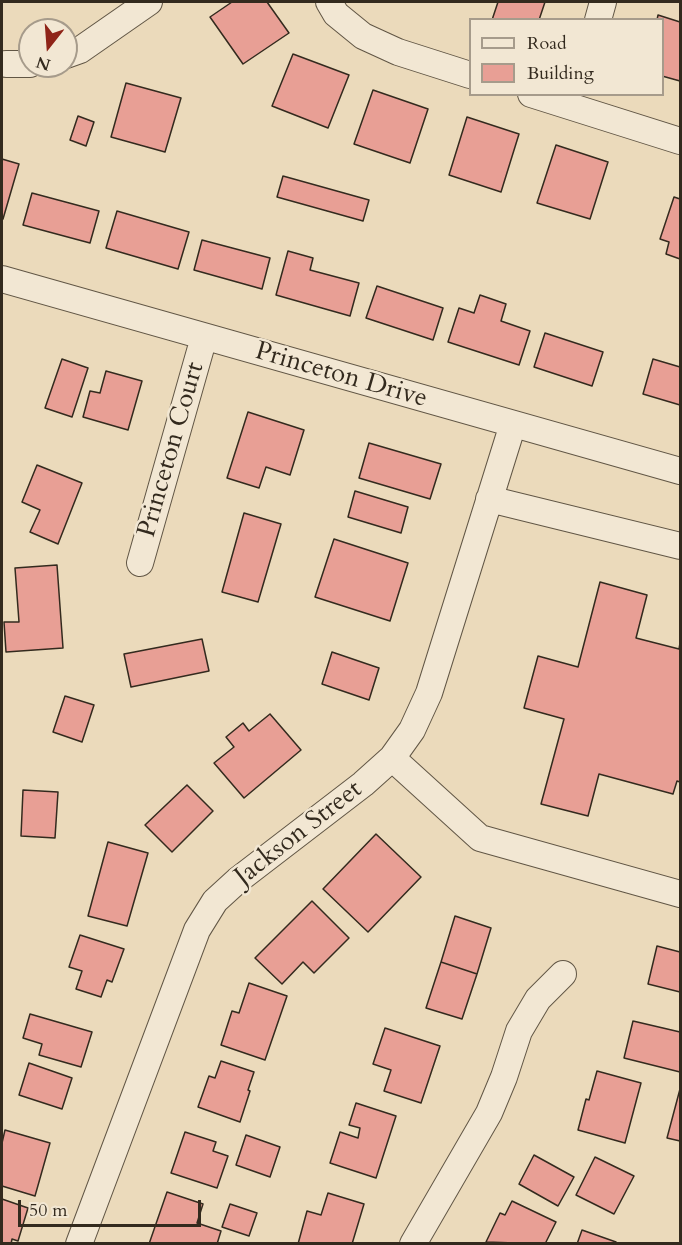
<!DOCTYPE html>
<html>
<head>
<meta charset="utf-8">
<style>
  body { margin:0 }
  #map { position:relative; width:682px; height:1245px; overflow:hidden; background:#ebdabb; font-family:Cardo,serif }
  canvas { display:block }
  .frame { position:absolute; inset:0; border:3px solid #332a1e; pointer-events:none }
  .legend { position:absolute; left:469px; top:18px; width:195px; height:78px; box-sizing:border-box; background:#f2e7d3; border:2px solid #a69b8b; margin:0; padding:8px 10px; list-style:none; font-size:18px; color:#332a1e }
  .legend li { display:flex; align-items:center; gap:12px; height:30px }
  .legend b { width:30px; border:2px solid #a69b8b }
  .north { position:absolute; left:18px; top:18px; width:60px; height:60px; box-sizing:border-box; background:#f2e7d3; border:2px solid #a69b8b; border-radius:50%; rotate:197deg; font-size:16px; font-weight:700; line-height:24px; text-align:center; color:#332a1e }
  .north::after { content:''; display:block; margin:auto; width:21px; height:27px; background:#8f2418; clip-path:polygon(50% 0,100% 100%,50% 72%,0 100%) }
  .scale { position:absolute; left:18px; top:1200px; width:183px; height:27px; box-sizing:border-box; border:3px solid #332a1e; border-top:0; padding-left:8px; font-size:18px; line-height:21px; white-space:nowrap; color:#332a1e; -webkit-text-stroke:4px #f2e7d3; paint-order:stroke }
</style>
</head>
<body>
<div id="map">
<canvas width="682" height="1245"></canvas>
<div class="frame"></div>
<ul class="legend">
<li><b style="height:8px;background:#f2e7d3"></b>Road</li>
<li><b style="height:16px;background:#e89f95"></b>Building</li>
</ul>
<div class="north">N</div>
<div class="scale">50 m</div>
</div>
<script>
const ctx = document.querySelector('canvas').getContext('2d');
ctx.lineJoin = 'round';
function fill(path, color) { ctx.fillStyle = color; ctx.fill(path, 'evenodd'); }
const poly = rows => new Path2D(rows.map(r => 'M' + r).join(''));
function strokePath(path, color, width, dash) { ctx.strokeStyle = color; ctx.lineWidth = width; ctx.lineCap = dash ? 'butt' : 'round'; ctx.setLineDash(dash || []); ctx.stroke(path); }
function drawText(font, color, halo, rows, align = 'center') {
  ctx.font = font + ' Cardo,serif'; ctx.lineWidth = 5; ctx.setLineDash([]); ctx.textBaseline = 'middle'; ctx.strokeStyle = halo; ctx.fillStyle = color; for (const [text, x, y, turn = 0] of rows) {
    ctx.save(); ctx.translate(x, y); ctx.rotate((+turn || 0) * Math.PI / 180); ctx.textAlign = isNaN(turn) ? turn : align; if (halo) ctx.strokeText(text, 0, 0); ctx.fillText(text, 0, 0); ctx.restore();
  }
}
const building = poly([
  [232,2,267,2,289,33,243,64,210,17,232,2],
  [498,2,545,2,539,20,492,20,498,2],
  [658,15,680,22,680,81,662,76,662,20,657,20,658,15],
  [293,54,349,75,328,128,272,106,293,54],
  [126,83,181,98,165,152,111,137,126,83],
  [373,90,428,109,410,163,354,144,373,90],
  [78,116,94,122,86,146,70,140,78,116],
  [467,117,519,134,501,192,449,175,467,117],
  [556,145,608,162,590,219,537,203,556,145],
  [2,159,19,164,3,219,2,218,2,159],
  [283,176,369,200,363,221,277,197,283,176],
  [32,193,99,211,90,243,23,225,32,193],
  [674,197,680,199,680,259,666,254,669,242,660,239,674,197],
  [117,211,189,232,178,269,106,248,117,211],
  [202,240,270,258,262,289,194,270,202,240],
  [288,251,313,258,310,270,359,283,350,316,276,295,288,251],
  [377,286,443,308,433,340,366,318,377,286],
  [480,295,506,304,501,321,530,331,519,365,448,342,459,308,474,313,480,295],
  [545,333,603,352,592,386,534,367,545,333],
  [62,359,88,368,72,417,45,408,62,359],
  [653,359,680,367,680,405,643,394,653,359],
  [106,371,142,381,128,430,83,417,90,391,100,393,106,371],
  [248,412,304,430,290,475,266,467,259,488,227,478,248,412],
  [369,443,441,464,430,499,359,478,369,443],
  [37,465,82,483,58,544,30,532,40,510,22,502,37,465],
  [355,491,408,507,401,533,348,517,355,491],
  [244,513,281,524,258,602,222,592,244,513],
  [334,539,408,563,390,621,315,597,334,539],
  [57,565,63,648,6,652,4,622,19,622,15,568,57,565],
  [600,582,647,595,636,638,679,649,680,643,680,782,677,781,673,794,599,774,588,816,541,804,564,719,524,708,538,656,578,667,600,582],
  [202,639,209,671,131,687,124,654,202,639],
  [332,652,379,668,369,700,322,684,332,652],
  [65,696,94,705,82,742,53,732,65,696],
  [270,714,301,750,244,798,214,763,234,747,226,737,243,723,249,731,270,714],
  [187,785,213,811,172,852,145,825,187,785],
  [23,790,58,792,55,838,21,836,23,790],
  [376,834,421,877,368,932,323,889,376,834],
  [108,842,148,853,127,926,88,916,108,842],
  [312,901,349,938,314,973,303,962,282,984,255,958,312,901],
  [455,916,491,928,477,974,441,962,455,916],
  [80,935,124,949,112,982,107,980,101,997,76,989,82,971,69,967,80,935],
  [657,946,680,952,680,992,648,984,657,946],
  [441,962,477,974,462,1019,426,1008,441,962],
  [249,983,287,996,265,1060,221,1045,232,1011,239,1013,249,983],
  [30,1014,92,1032,81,1067,39,1055,42,1044,23,1038,30,1014],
  [633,1021,680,1032,680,1072,624,1058,633,1021],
  [385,1028,440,1046,421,1103,384,1091,391,1070,373,1064,385,1028],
  [221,1061,254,1072,248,1090,250,1091,240,1122,198,1107,209,1076,215,1078,221,1061],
  [29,1063,72,1078,62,1109,19,1095,29,1063],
  [597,1071,641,1083,625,1143,578,1130,586,1099,589,1100,597,1071],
  [680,1089,680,1141,667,1138,680,1089],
  [356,1103,396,1116,376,1178,330,1163,340,1132,358,1138,360,1128,349,1125,356,1103],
  [5,1130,50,1143,35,1196,2,1186,2,1143,5,1130],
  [185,1132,216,1142,213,1151,228,1156,217,1188,171,1173,185,1132],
  [246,1135,280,1147,270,1177,236,1165,246,1135],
  [534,1155,574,1177,558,1206,519,1184,534,1155],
  [595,1157,634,1176,614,1214,576,1195,595,1157],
  [167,1192,203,1204,197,1223,221,1231,217,1244,149,1244,167,1192],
  [328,1193,364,1204,352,1244,298,1244,307,1211,321,1215,328,1193],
  [2,1199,28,1208,18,1241,12,1239,11,1244,2,1244,2,1199],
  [512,1201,556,1222,545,1244,486,1242,500,1213,505,1215,512,1201],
  [230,1204,257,1213,249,1236,222,1227,230,1204],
  [582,1230,616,1242,615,1244,577,1244,582,1230]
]);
fill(building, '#e89f95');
strokePath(building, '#332a1e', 1.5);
const minor = poly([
  [329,2,336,14,363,36,398,52,470,75],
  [598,20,603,2],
  [66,55,80,50,149,2],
  [6,64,30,64],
  [531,94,680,141],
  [2,279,680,471],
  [489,499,680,546],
  [140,563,204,337],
  [392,758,480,838,680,894],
  [79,1244,197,930,215,901,238,880,363,784,392,758,412,730,429,693,513,424],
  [413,1244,489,1113,504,1077,519,1031,538,999,563,974]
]);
strokePath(minor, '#615645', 28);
strokePath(minor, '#f2e7d3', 26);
drawText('26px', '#332a1e', '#f2e7d3', [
  ["Princeton Drive",341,376,16],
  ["Princeton Court",172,450,-74],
  ["Jackson Street",299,834,-38]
]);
</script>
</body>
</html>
